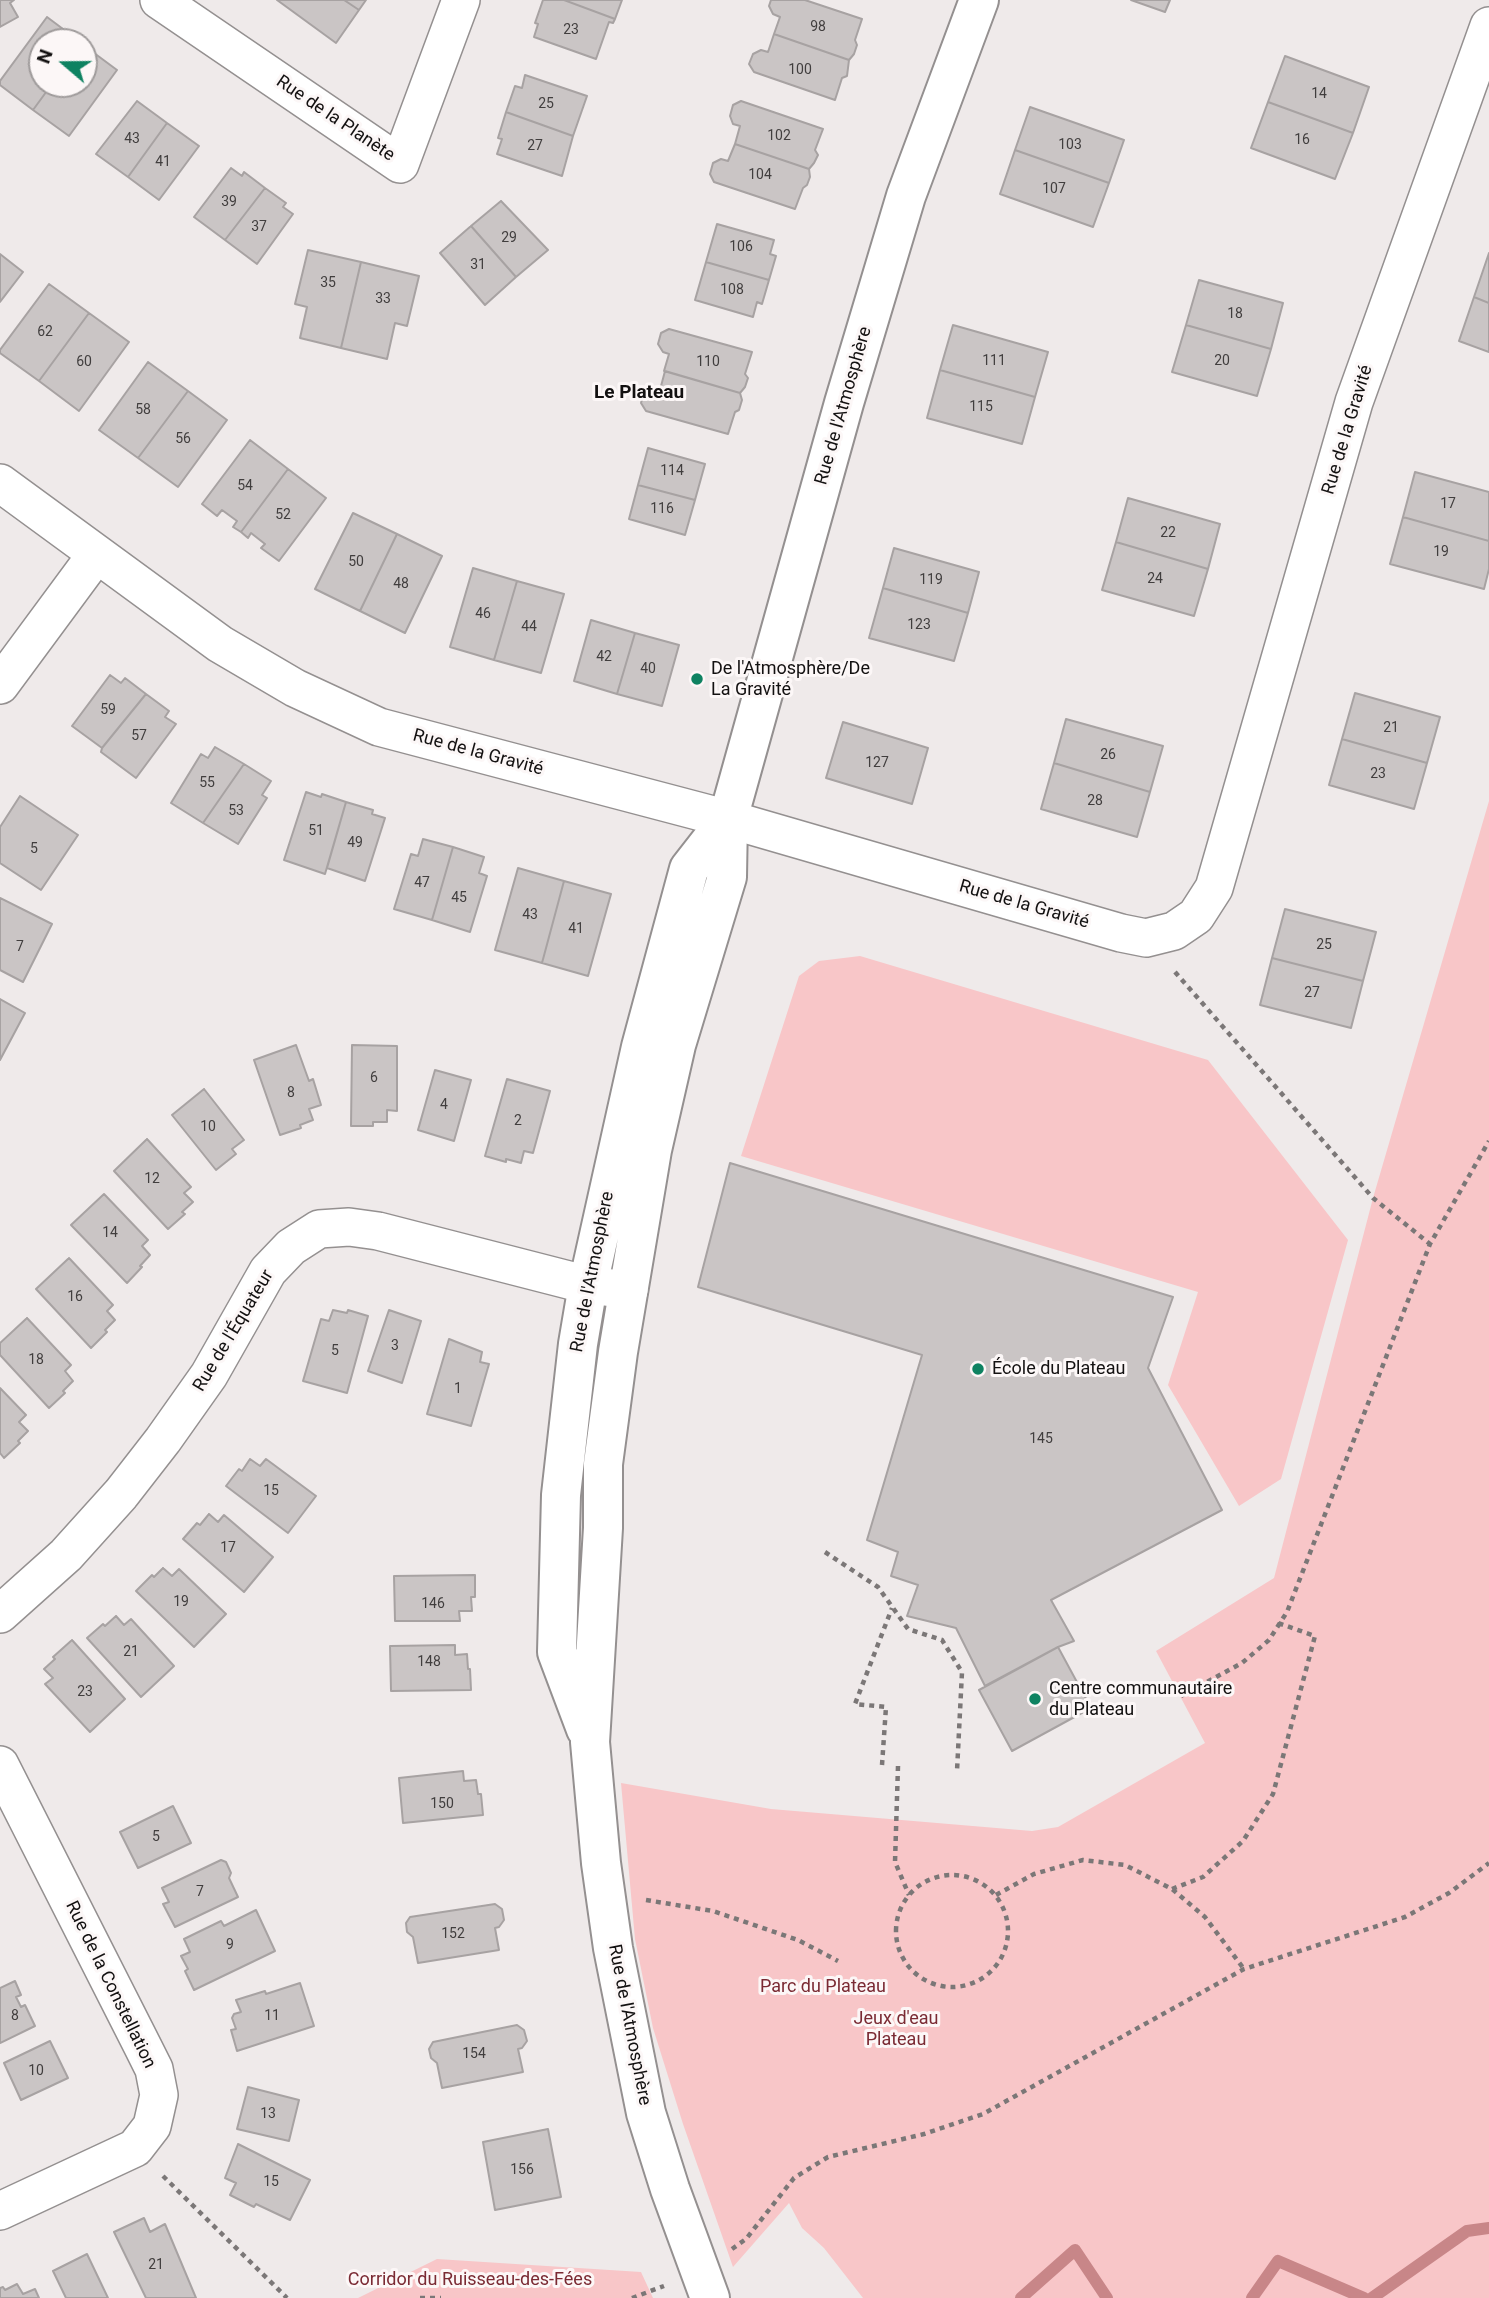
<!DOCTYPE html>
<html>
<head>
<meta charset="utf-8">
<style>
  body { margin:0 }
  #map { position:relative; width:1489px; height:2298px; overflow:hidden; background:#efeaea; font-family:Roboto,sans-serif }
  canvas { display:block }
  .north { position:absolute; left:28px; top:28px; width:70px; height:70px; box-sizing:border-box; background:#fcf7f7; border:2px solid #9f9b9b; border-radius:50%; rotate:290deg; font-size:19px; font-weight:700; line-height:28px; text-align:center; color:#131111 }
  .north::after { content:''; display:block; margin:auto; width:24px; height:32px; background:#0e8261; clip-path:polygon(50% 0,100% 100%,50% 72%,0 100%) }
</style>
</head>
<body>
<div id="map">
<canvas width="1489" height="2298"></canvas>
<div class="north">N</div>
</div>
<script>
const ctx = document.querySelector('canvas').getContext('2d');
ctx.lineJoin = 'round';
function fill(path, color) { ctx.fillStyle = color; ctx.fill(path, 'evenodd'); }
const poly = rows => new Path2D(rows.map(r => 'M' + r).join(''));
function strokePath(path, color, width, dash) { ctx.strokeStyle = color; ctx.lineWidth = width; ctx.lineCap = dash ? 'butt' : 'round'; ctx.setLineDash(dash || []); ctx.stroke(path); }
function drawText(font, color, halo, rows, align = 'center') {
  ctx.font = font + ' Roboto,sans-serif'; ctx.lineWidth = 6; ctx.setLineDash([]); ctx.textBaseline = 'middle'; ctx.strokeStyle = halo; ctx.fillStyle = color; for (const [text, x, y, turn = 0] of rows) {
    ctx.save(); ctx.translate(x, y); ctx.rotate((+turn || 0) * Math.PI / 180); ctx.textAlign = isNaN(turn) ? turn : align; if (halo) ctx.strokeText(text, 0, 0); ctx.fillText(text, 0, 0); ctx.restore();
  }
}
fill(poly([
  [1489,801,1489,2298,863,2298,824,2248,802,2228,789,2203,733,2267,683,2124,653,2028,635,1939,621,1783,771,1809,1032,1831,1058,1827,1205,1743,1156,1651,1274,1578,1373,1198],
  [860,956,1208,1060,1348,1240,1281,1479,1239,1506,1168,1385,1198,1292,741,1156,799,976,819,961],
  [437,2259,641,2272,653,2298,358,2298]
]), '#f8c6c8');
strokePath(poly([
  [1021,2298,1075,2250,1107,2298],
  [1252,2298,1278,2261,1364,2298],
  [1372,2298,1467,2231,1489,2228]
]), '#c88688', 12);
const building = poly([
  [0,0,14,0,10,3,18,17,0,27,0,0],
  [277,0,344,0,359,10,336,43,277,0],
  [344,0,366,0,359,10,344,0],
  [543,0,564,0,615,19,613,23,609,22,596,59,534,37,538,24,535,23,543,0],
  [564,0,622,0,615,19,564,0],
  [771,0,805,0,862,19,855,40,857,45,854,54,849,60,774,34,780,17,773,14,769,6,771,0],
  [1131,0,1170,0,1165,12,1131,0],
  [47,17,79,41,42,42,42,84,52,84,33,110,0,85,0,81,47,17],
  [774,34,849,60,847,76,842,78,835,100,754,72,749,64,753,54,761,50,768,52,774,34],
  [86,47,117,70,69,136,33,110,52,84,84,84,84,50,86,47],
  [1285,56,1369,87,1353,133,1268,102,1285,56],
  [525,75,587,96,573,136,506,112,515,86,522,88,525,75],
  [137,101,167,123,128,177,96,154,137,101],
  [741,101,823,129,815,150,818,155,814,163,809,169,735,144,740,126,733,124,730,116,733,105,741,101],
  [1268,102,1353,133,1335,179,1251,148,1268,102],
  [1030,107,1124,140,1109,183,1015,150,1030,107],
  [506,112,573,136,562,176,497,154,502,139,498,138,506,112],
  [167,123,199,146,159,200,128,177,167,123],
  [735,144,809,169,810,177,807,185,803,188,795,209,714,182,710,174,713,163,721,159,728,161,735,144],
  [1015,150,1109,183,1093,227,1000,194,1015,150],
  [231,168,242,176,244,172,265,188,225,240,194,217,231,168],
  [265,188,286,203,283,207,293,214,257,264,225,240,265,188],
  [501,201,548,250,516,277,471,226,501,201],
  [717,224,774,240,770,254,776,256,769,280,706,262,717,224],
  [471,226,516,277,485,305,440,253,471,226],
  [308,250,361,262,341,348,300,338,307,307,295,304,308,250],
  [1489,253,1489,303,1474,297,1489,253],
  [0,254,23,272,0,302,0,254],
  [361,262,419,276,407,326,395,323,387,359,341,348,361,262],
  [706,262,769,280,762,304,757,302,753,317,695,300,706,262],
  [1199,280,1283,303,1271,349,1186,325,1199,280],
  [49,284,89,313,39,381,0,353,0,350,49,284],
  [1474,297,1489,303,1489,352,1459,341,1474,297],
  [89,313,129,342,79,411,39,381,89,313],
  [953,325,1048,352,1035,397,940,370,953,325],
  [1186,325,1271,349,1257,396,1172,372,1186,325],
  [669,329,752,352,745,374,748,378,745,387,740,393,664,371,669,354,663,352,658,344,661,333,669,329],
  [148,362,188,391,138,458,99,430,148,362],
  [940,370,1035,397,1022,444,927,418,940,370],
  [665,371,740,393,742,400,739,410,735,412,728,434,646,411,641,403,644,392,652,388,660,390,665,371],
  [188,391,227,420,178,487,138,458,188,391],
  [250,440,288,469,241,532,233,527,237,521,222,510,217,516,202,504,250,440],
  [648,448,705,464,695,500,638,485,648,448],
  [288,469,326,498,279,561,261,548,265,544,251,533,248,538,241,532,288,469],
  [1415,472,1489,492,1489,541,1403,517,1415,472],
  [638,485,695,500,685,535,629,519,638,485],
  [1128,498,1220,524,1208,569,1116,542,1128,498],
  [353,513,397,534,360,611,315,589,353,513],
  [1403,517,1489,541,1489,569,1484,589,1390,564,1403,517],
  [397,534,442,556,405,633,360,611,397,534],
  [1116,542,1208,569,1194,616,1102,590,1116,542],
  [894,548,979,572,968,613,883,588,894,548],
  [473,568,517,581,494,660,450,647,473,568],
  [517,581,564,594,541,673,494,660,517,581],
  [883,588,968,613,954,661,869,638,883,588],
  [591,620,635,633,617,694,574,681,591,620],
  [635,633,679,645,662,706,617,694,635,633],
  [110,675,121,683,125,678,146,694,102,748,72,726,110,675],
  [1355,693,1440,717,1427,763,1342,739,1355,693],
  [146,694,169,711,165,717,176,724,136,778,101,752,102,748,146,694],
  [1066,719,1163,746,1150,792,1054,763,1066,719],
  [843,722,928,748,912,804,826,778,843,722],
  [1342,739,1427,763,1414,809,1329,785,1342,739],
  [215,747,244,764,203,823,171,803,201,754,208,758,215,747],
  [1054,763,1150,792,1137,837,1041,809,1054,763],
  [244,764,271,781,262,795,267,798,238,844,203,823,244,764],
  [306,792,321,797,322,794,346,802,325,874,284,860,306,792],
  [20,796,78,835,41,890,0,863,0,827,20,796],
  [346,802,373,810,372,814,385,818,365,881,327,868,346,802],
  [423,839,453,847,432,920,394,909,411,854,418,856,423,839],
  [453,847,484,857,479,873,487,876,470,932,432,920,453,847],
  [518,868,564,881,542,963,495,950,518,868],
  [564,881,611,894,588,976,542,963,564,881],
  [0,898,52,924,23,982,0,970,0,898],
  [1285,909,1376,932,1363,981,1272,958,1285,909],
  [1272,958,1363,981,1351,1028,1260,1005,1272,958],
  [0,999,25,1013,0,1060,0,999],
  [296,1045,309,1081,313,1079,321,1105,309,1109,313,1120,300,1125,301,1128,280,1135,254,1060,296,1045],
  [352,1045,397,1046,397,1111,387,1110,387,1122,373,1122,373,1126,351,1126,352,1045],
  [435,1070,471,1080,454,1141,418,1130,435,1070],
  [507,1079,550,1091,533,1153,524,1151,521,1163,506,1159,506,1162,485,1156,507,1079],
  [204,1089,244,1140,232,1149,236,1154,216,1170,172,1115,204,1089],
  [147,1139,191,1187,184,1193,193,1202,182,1212,185,1214,168,1229,114,1171,147,1139],
  [730,1163,1173,1297,1148,1368,1222,1510,1051,1600,1074,1641,1058,1647,985,1686,956,1628,907,1616,918,1585,891,1576,898,1552,867,1540,922,1355,698,1287,730,1163],
  [104,1194,148,1240,142,1246,150,1255,140,1266,142,1267,127,1283,71,1225,104,1194],
  [69,1258,113,1305,107,1311,115,1320,105,1330,107,1332,91,1348,36,1289,69,1258],
  [333,1310,347,1313,348,1310,368,1316,347,1393,303,1381,321,1319,329,1321,333,1310],
  [389,1310,421,1321,402,1383,368,1371,389,1310],
  [27,1318,71,1365,65,1371,73,1381,63,1391,65,1393,49,1408,0,1355,0,1343,27,1318],
  [449,1339,482,1352,480,1362,489,1364,471,1426,427,1414,449,1339],
  [0,1388,26,1415,19,1422,28,1431,18,1441,20,1443,4,1458,0,1453,0,1388],
  [250,1459,260,1466,266,1459,316,1496,288,1533,226,1486,239,1469,242,1471,250,1459],
  [209,1514,218,1522,224,1515,273,1557,244,1592,183,1539,197,1523,200,1525,209,1514],
  [163,1568,172,1576,179,1569,226,1614,194,1647,136,1591,152,1575,154,1577,163,1568],
  [475,1575,475,1597,471,1597,472,1611,459,1611,460,1621,395,1621,394,1576,475,1575],
  [116,1616,124,1625,131,1619,174,1666,141,1697,87,1638,103,1624,105,1626,116,1616],
  [72,1640,125,1699,90,1732,45,1684,53,1678,44,1669,55,1659,53,1657,72,1640],
  [455,1645,455,1655,467,1654,468,1669,470,1669,471,1690,391,1691,390,1646,455,1645],
  [1058,1647,1091,1708,1012,1751,979,1690,1058,1647],
  [463,1771,464,1781,476,1780,478,1794,481,1794,483,1815,403,1823,399,1778,463,1771],
  [173,1806,191,1843,138,1868,120,1832,173,1806],
  [221,1860,226,1862,231,1873,229,1878,238,1897,175,1927,163,1904,169,1902,162,1888,221,1860],
  [495,1904,502,1909,504,1920,499,1927,495,1928,499,1950,418,1963,413,1937,407,1932,406,1923,410,1917,495,1904],
  [256,1910,275,1951,194,1990,185,1971,188,1969,181,1956,190,1952,184,1939,221,1921,224,1926,256,1910],
  [15,1981,21,1995,16,1997,21,2007,25,2005,35,2026,0,2043,0,1988,15,1981],
  [300,1983,314,2026,237,2051,231,2030,236,2029,232,2018,234,2014,241,2012,236,2000,265,1991,266,1994,300,1983],
  [517,2025,524,2030,527,2041,522,2048,518,2049,523,2072,442,2088,437,2063,431,2058,429,2049,433,2042,517,2025],
  [50,2041,68,2078,21,2100,4,2063,50,2041],
  [248,2087,299,2100,289,2141,237,2129,248,2087],
  [548,2129,561,2197,495,2210,483,2142,548,2129],
  [238,2144,310,2180,290,2220,256,2204,254,2207,230,2195,236,2183,225,2178,238,2144],
  [144,2218,150,2232,165,2224,196,2298,146,2298,114,2232,144,2218],
  [87,2254,108,2298,66,2298,53,2271,87,2254],
  [17,2284,23,2294,35,2289,39,2298,0,2298,0,2288,3,2287,5,2290,17,2284]
]);
fill(building, '#cac5c5');
strokePath(building, '#a7a2a2', 2);
const minor = poly([
  [159,0,400,164,461,0],
  [0,483,220,644,295,688,379,727,728,819,1121,933,1146,938,1174,931,1196,916,1214,888,1354,402,1489,26],
  [0,685,96,555],
  [0,1614,66,1555,121,1494,163,1440,209,1375,268,1271,291,1247,319,1229,349,1227,378,1231,588,1285,629,1290],
  [0,1765,143,2047,154,2069,159,2095,152,2126,135,2148,0,2211]
]);
const tertiary = poly([
  [586,1729,557,1652,561,1495,578,1344,588,1285,641,1047,689,869,728,819],
  [710,2298,670,2189,646,2113,613,1948,601,1863,590,1742,603,1528,603,1464,618,1352,652,1150,676,1045,727,877,728,819,844,403,906,196,979,0]
]);
strokePath(minor, '#949090', 40);
strokePath(tertiary, '#949090', 42);
strokePath(poly([
  [1175,972,1373,1198,1430,1244],
  [825,1552,878,1587,908,1629,942,1640,962,1672,957,1771],
  [1181,1696,1242,1663,1269,1640,1287,1612,1430,1244,1489,1141],
  [882,1765,886,1707,855,1704,892,1608],
  [898,1766,895,1862,909,1895],
  '896 1931a56 56 0 1 1 112 0a56 56 0 1 1-112 0Z',
  [1172,1889,1203,1877,1243,1841,1273,1794,1315,1636,1278,1623],
  [996,1895,1034,1874,1083,1860,1125,1865,1172,1889,1205,1917,1244,1969],
  [646,1900,713,1911,798,1940,838,1961],
  [163,2176,287,2298],
  [732,2249,746,2239,794,2178,828,2157,924,2134,983,2114,1244,1969,1405,1917,1449,1893,1489,1863],
  [420,2298,441,2298],
  [632,2298,664,2286]
]), '#7b7777', 4.5, [5, 5]);
strokePath(minor, '#fff', 37);
strokePath(tertiary, '#fff', 38);
for (const [x, y, r, color] of [
  [697,679,7,"#0e8261"],
  [978,1369,7,"#0e8261"],
  [1035,1699,7,"#0e8261"]
]) { const dot = new Path2D(); dot.arc(x, y, r, 0, 2 * Math.PI); ctx.fillStyle = color; ctx.fill(dot); strokePath(dot, '#fcf7f7', 2.5); }
drawText('14px', '#413e3e', null, [
  ["98",818,27],
  ["23",571,30],
  ["100",800,70],
  ["14",1319,94],
  ["25",546,104],
  ["102",779,136],
  ["43",132,139],
  ["16",1302,140],
  ["103",1070,145],
  ["27",535,146],
  ["41",163,162],
  ["104",760,175],
  ["107",1054,189],
  ["39",229,202],
  ["37",259,227],
  ["29",509,238],
  ["106",741,247],
  ["31",478,265],
  ["35",328,283],
  ["108",732,290],
  ["33",383,299],
  ["18",1235,314],
  ["62",45,332],
  ["111",994,361],
  ["20",1222,361],
  ["60",84,362],
  ["110",708,362],
  ["115",981,407],
  ["58",143,410],
  ["56",183,439],
  ["114",672,471],
  ["54",245,486],
  ["17",1448,504],
  ["116",662,509],
  ["52",283,515],
  ["22",1168,533],
  ["19",1441,552],
  ["50",356,562],
  ["24",1155,579],
  ["119",931,580],
  ["48",401,584],
  ["46",483,614],
  ["123",919,625],
  ["44",529,627],
  ["42",604,657],
  ["40",648,669],
  ["59",108,710],
  ["21",1391,728],
  ["57",139,736],
  ["26",1108,755],
  ["127",877,763],
  ["23",1378,774],
  ["55",207,783],
  ["28",1095,801],
  ["53",236,811],
  ["51",316,831],
  ["49",355,843],
  ["5",34,849],
  ["47",422,883],
  ["45",459,898],
  ["43",530,915],
  ["41",576,929],
  ["25",1324,945],
  ["7",20,947],
  ["27",1312,993],
  ["6",374,1078],
  ["8",291,1093],
  ["4",444,1105],
  ["2",518,1121],
  ["10",208,1127],
  ["12",152,1179],
  ["14",110,1233],
  ["16",75,1297],
  ["3",395,1346],
  ["5",335,1351],
  ["18",36,1360],
  ["1",458,1389],
  ["145",1041,1439],
  ["15",271,1491],
  ["17",228,1548],
  ["19",181,1602],
  ["146",433,1604],
  ["21",131,1652],
  ["148",429,1662],
  ["23",85,1692],
  ["150",442,1804],
  ["5",156,1837],
  ["7",200,1892],
  ["152",453,1934],
  ["9",230,1945],
  ["8",15,2016],
  ["11",272,2016],
  ["154",474,2054],
  ["10",36,2071],
  ["13",268,2114],
  ["156",522,2170],
  ["15",271,2182],
  ["21",156,2265]
]);
drawText('18px', '#131111', '#fcf7f7', [
  ["Rue de la Planète",335,119,34],
  ["Rue de l'Atmosphère",844,406,-74],
  ["Rue de la Gravité",1348,430,-73],
  ["Rue de la Gravité",478,753,15],
  ["Rue de la Gravité",1024,905,16],
  ["Rue de l'Atmosphère",593,1272,-79],
  ["Rue de l'Équateur",234,1331,-59],
  ["Rue de la Constellation",110,1985,64],
  ["Rue de l'Atmosphère",629,2025,79]
]);
drawText('18px', '#131111', '#fcf7f7', [
  ["De l'Atmosphère/De",711,669],
  ["La Gravité",711,690],
  ["École du Plateau",992,1369],
  ["Centre communautaire",1049,1689],
  ["du Plateau",1049,1710]
], 'left');
drawText('18px', '#7a2a33', '#fcf7f7', [
  ["Parc du Plateau",823,1987],
  ["Jeux d'eau",896,2019],
  ["Plateau",896,2040],
  ["Corridor du Ruisseau-des-Fées",470,2280]
]);
drawText('bold 19px', '#131111', '#fcf7f7', [
  ["Le Plateau",639,393]
]);
</script>
</body>
</html>
